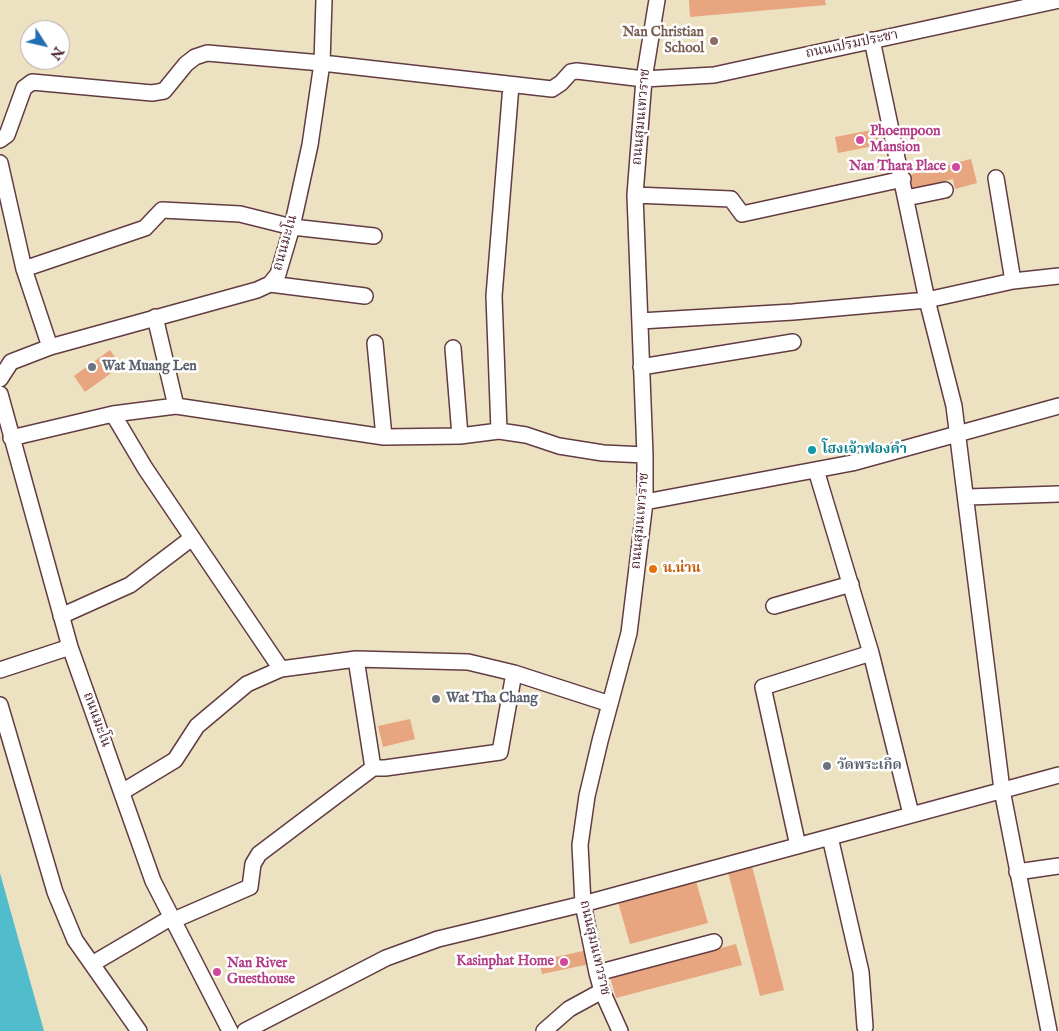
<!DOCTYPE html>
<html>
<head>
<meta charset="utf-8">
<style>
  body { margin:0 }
  #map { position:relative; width:1059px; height:1031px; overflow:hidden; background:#ece2c1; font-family:"IM FELL English",serif }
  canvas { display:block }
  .north { position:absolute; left:20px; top:20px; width:50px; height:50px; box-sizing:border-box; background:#fff; border:1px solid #b7a5aa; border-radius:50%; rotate:125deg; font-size:14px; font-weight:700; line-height:20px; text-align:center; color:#4a1f2b }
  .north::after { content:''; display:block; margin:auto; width:18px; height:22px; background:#1f6fb2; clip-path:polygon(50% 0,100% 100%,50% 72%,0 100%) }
</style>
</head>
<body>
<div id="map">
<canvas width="1059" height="1031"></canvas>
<div class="north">N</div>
</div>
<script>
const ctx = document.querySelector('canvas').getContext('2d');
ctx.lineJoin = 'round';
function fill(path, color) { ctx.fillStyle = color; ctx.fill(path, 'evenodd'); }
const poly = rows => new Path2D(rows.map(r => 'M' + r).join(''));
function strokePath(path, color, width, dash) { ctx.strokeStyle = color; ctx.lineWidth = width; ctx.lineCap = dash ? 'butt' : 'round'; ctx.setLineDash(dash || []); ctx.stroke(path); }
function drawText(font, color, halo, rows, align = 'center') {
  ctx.font = font + ' "IM FELL English","Noto Serif Thai",serif'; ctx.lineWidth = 5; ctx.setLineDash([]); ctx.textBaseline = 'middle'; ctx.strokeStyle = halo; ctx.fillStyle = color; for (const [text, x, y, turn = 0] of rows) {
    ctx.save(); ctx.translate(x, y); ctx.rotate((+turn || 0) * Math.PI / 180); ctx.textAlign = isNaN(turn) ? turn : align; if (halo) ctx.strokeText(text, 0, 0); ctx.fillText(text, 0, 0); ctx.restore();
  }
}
fill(poly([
  [0,873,44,1031,0,1031]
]), '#51bdcc');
fill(poly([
  [689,0,825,0,826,5,690,17],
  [882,128,884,144,838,153,835,137],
  [971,159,977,183,955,189,953,179,912,189,909,175],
  [110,350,121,366,85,392,74,376],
  [410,719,415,739,383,747,378,726],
  [752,866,784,990,760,996,728,872],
  [696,881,708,923,630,944,618,902],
  [736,944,742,965,616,998,610,977],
  [587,950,590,964,542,974,539,961]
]), '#e7a580');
const minor = poly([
  [872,40,927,300,954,406,1002,790,1049,1031],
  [0,140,7,135,24,88,32,82,152,93,164,91,186,64,195,57,207,53,322,63,552,89,561,83,571,72,577,71,644,79,714,75,1059,0],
  [0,163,24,269,50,347],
  [996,178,1013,281],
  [635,195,731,199,742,214,903,179],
  [906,198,945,190],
  [24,269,145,228,162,210,240,214,292,227,374,236],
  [270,284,365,296],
  [155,317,176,406],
  [640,321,793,312,927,300,1013,281,1059,276],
  [375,343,384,437],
  [453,348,460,436],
  [641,367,793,342],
  [0,379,11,362,50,347,257,290,270,284,278,274,292,227,310,145,322,63,324,0],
  [0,394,70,647,153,881,230,1031],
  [113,414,145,468,281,669],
  [499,431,494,296,511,85],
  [11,438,113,414,176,406,384,437,460,436,499,431,526,435,559,446,603,453,645,455],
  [816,470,871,653,911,814],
  [967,497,1059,494],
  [645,502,852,463,1059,406],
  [774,606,851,584],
  [61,616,130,585,192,538],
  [356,659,373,768],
  [0,670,70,647],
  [0,705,55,892,75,940,139,1031],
  [122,792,175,760,197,726,247,684,281,669,356,659,468,662,514,673,610,704],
  [830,837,861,972,865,1027],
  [798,846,763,687,871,653],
  [1017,872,1059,866],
  [174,920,250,887,253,864,259,854,373,768,385,768,500,752,514,673],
  [92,964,172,917],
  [597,973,714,942],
  [245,1031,386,958,438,939,583,904,1059,775],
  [544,1031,569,1009,602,991],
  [620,1031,602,991,597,973,583,904,580,845,587,796,600,741,629,633,645,502,645,455,635,195,644,79,657,0]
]);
strokePath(minor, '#623c42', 18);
strokePath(minor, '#fff', 15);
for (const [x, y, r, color] of [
  [714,41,5,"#8d6e63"],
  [860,140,5,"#d1479c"],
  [956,167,5,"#d1479c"],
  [92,367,5,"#6b7280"],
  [812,450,5,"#0f9aa8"],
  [653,569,5,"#e8710a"],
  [436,699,5,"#6b7280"],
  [827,766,5,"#6b7280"],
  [564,962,5,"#d1479c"],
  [217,972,5,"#d1479c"]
]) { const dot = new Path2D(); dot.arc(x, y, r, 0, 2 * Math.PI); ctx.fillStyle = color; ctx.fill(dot); strokePath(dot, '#fff', 2); }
drawText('bold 14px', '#785e54', '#fff', [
  ["Nan Christian",704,33],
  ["School",704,49]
], 'right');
drawText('14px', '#4a1f2b', '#fff', [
  ["ถนนเปรมประชา",852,45,-12],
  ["ถนนสุมนเทวราช",642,117,-85],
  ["ถนนมะโน",286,243,-74],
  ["ถนนสุมนเทวราช",641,521,-85],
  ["ถนนมะโน",96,720,70],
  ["ถนนสุมนเทวราช",594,948,77]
]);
drawText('bold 14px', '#b23c85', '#fff', [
  ["Phoempoon",870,132],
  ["Mansion",870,148],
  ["Nan Thara Place",946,167,"right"],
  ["Kasinphat Home",554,962,"right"],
  ["Nan River",227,964],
  ["Guesthouse",227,980]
], 'left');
drawText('bold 14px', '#5b616d', '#fff', [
  ["Wat Muang Len",102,367],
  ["Wat Tha Chang",446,699],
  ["วัดพระเกิด",837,766]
], 'left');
drawText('bold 14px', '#0d838f', '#fff', [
  ["โฮงเจ้าฟองคำ",822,450]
], 'left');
drawText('bold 14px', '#c56008', '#fff', [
  ["น.น่าน",663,569]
], 'left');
</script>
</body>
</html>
